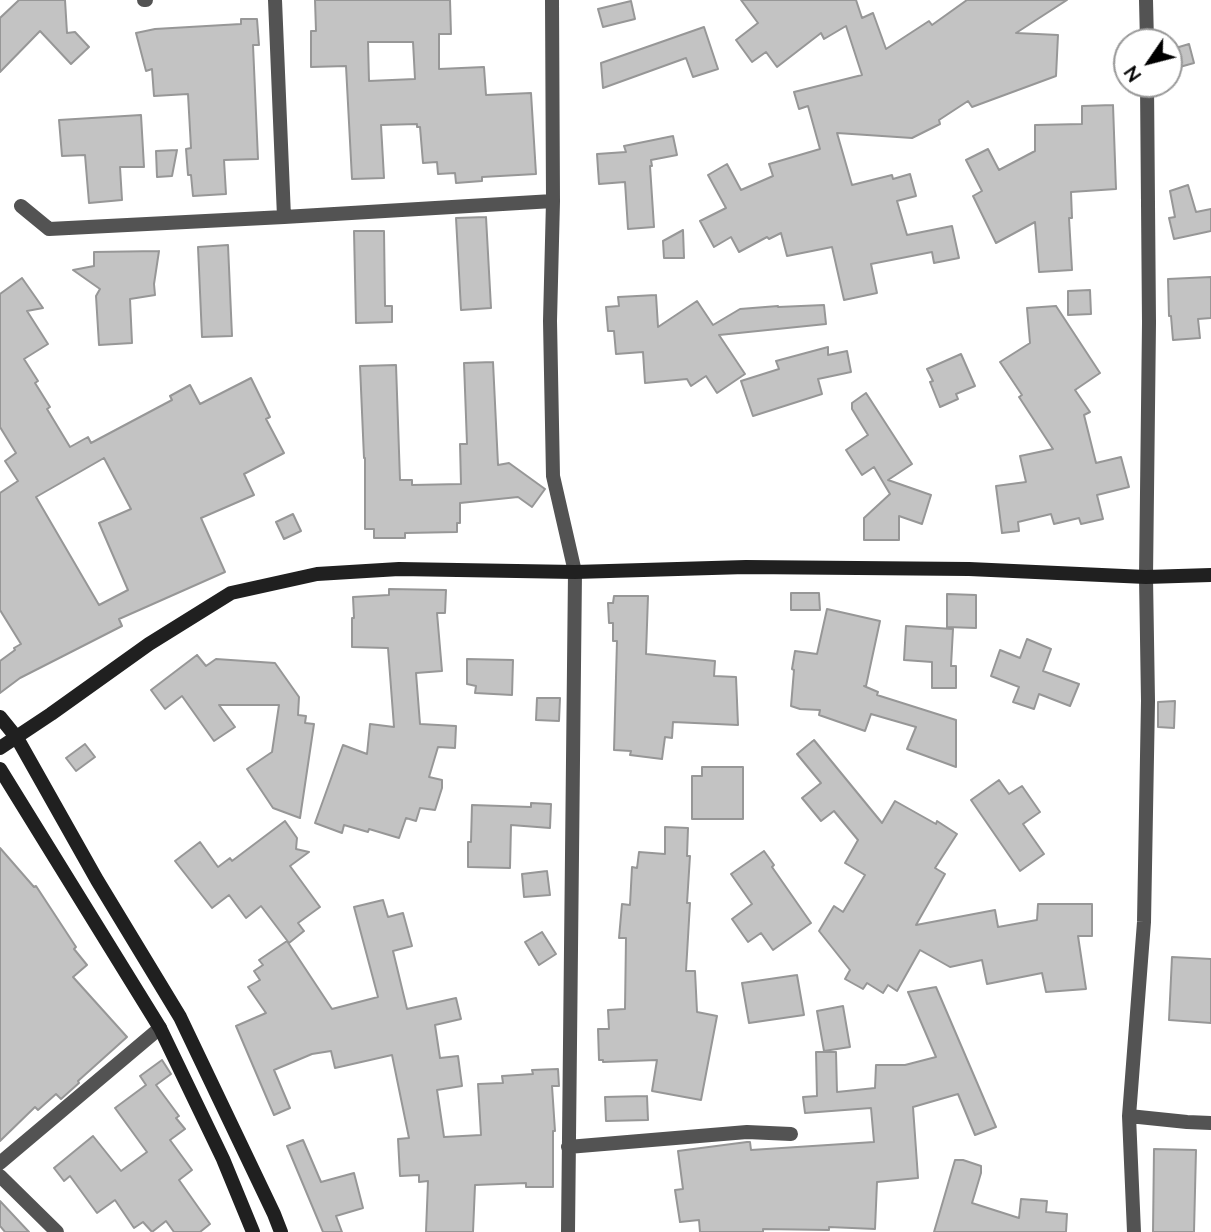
<!DOCTYPE html>
<html>
<head>
<meta charset="utf-8">
<style>
  body { margin:0 }
  #map { position:relative; width:1211px; height:1232px; overflow:hidden; background:#fff; font-family:Mulish,sans-serif }
  canvas { display:block }
  .north { position:absolute; left:1113px; top:28px; width:70px; height:70px; box-sizing:border-box; background:#fff; border:2px solid #999; border-radius:50%; rotate:235deg; font-size:19px; font-weight:700; line-height:28px; text-align:center; color:#000 }
  .north::after { content:''; display:block; margin:auto; width:24px; height:32px; background:#000; clip-path:polygon(50% 0,100% 100%,50% 72%,0 100%) }
</style>
</head>
<body>
<div id="map">
<canvas width="1211" height="1232"></canvas>
<div class="north">N</div>
</div>
<script>
const ctx = document.querySelector('canvas').getContext('2d');
ctx.lineJoin = 'round';
function fill(path, color) { ctx.fillStyle = color; ctx.fill(path, 'evenodd'); }
const poly = rows => new Path2D(rows.map(r => 'M' + r).join(''));
function strokePath(path, color, width, dash) { ctx.strokeStyle = color; ctx.lineWidth = width; ctx.lineCap = dash ? 'butt' : 'round'; ctx.setLineDash(dash || []); ctx.stroke(path); }
const building = poly([
  [19,0,65,0,67,33,75,32,89,47,71,64,40,31,0,72,0,18,19,0],
  [315,0,450,0,451,34,439,34,439,69,484,67,486,95,531,93,536,174,482,177,482,181,456,183,455,173,438,174,437,162,423,163,420,127,417,127,417,124,381,125,384,178,352,179,346,66,311,67,311,31,316,31,315,0],
  [368,42,413,42,415,79,369,81,368,42],
  [741,0,856,0,862,18,873,13,886,49,929,21,932,25,967,0,1067,0,1016,33,1058,35,1056,76,972,107,968,101,939,120,940,124,912,138,837,133,852,185,892,175,893,179,910,174,916,196,897,201,907,235,952,226,959,258,934,263,932,252,871,264,877,293,844,300,832,247,787,256,781,233,769,239,767,237,739,252,731,237,714,247,700,221,726,208,708,175,727,164,741,190,773,176,769,164,820,149,808,106,799,109,794,92,862,75,846,26,824,39,821,33,777,67,766,52,752,62,736,40,758,23,741,0],
  [631,1,635,19,603,27,598,9,631,1],
  [241,19,257,19,259,45,253,45,258,159,224,160,226,194,193,196,191,175,188,175,186,149,191,148,188,94,154,96,152,69,146,71,136,33,155,29,241,24,241,19],
  [704,27,718,69,693,77,686,58,603,88,601,63,704,27],
  [1189,44,1194,63,1169,70,1169,50,1189,44],
  [1113,105,1116,189,1071,192,1072,218,1069,218,1072,270,1039,272,1035,222,996,243,973,196,982,191,966,160,988,149,999,170,1035,151,1035,125,1082,124,1082,106,1113,105],
  [141,115,144,167,120,167,122,200,89,203,85,155,62,156,59,120,141,115],
  [673,136,677,155,651,160,652,166,650,166,654,227,628,229,625,182,599,184,597,154,626,152,624,146,673,136],
  [177,150,172,176,157,177,156,151,177,150],
  [1188,185,1196,212,1211,209,1211,231,1174,239,1169,218,1175,217,1170,191,1188,185],
  [486,217,491,308,461,310,456,218,486,217],
  [683,230,684,258,664,258,663,241,683,230],
  [354,231,384,231,385,306,392,306,392,322,356,323,354,231],
  [228,245,232,336,202,337,198,247,228,245],
  [159,251,154,284,155,295,130,299,132,343,99,345,96,296,100,289,73,270,94,266,94,252,159,251],
  [1211,277,1211,318,1198,319,1200,338,1173,340,1171,316,1169,316,1168,279,1211,277],
  [22,278,43,308,27,311,48,344,24,359,38,381,35,383,50,407,47,409,70,447,88,437,91,443,172,400,170,396,190,385,200,404,251,378,270,417,266,419,284,453,244,474,254,495,201,518,225,572,119,619,122,626,20,678,0,693,0,661,15,650,14,648,21,644,0,610,0,493,18,481,5,461,16,453,0,427,0,294,22,278],
  [104,458,131,509,99,523,128,590,99,605,36,497,104,458],
  [1090,290,1091,314,1068,315,1068,291,1090,290],
  [656,295,658,327,697,301,713,325,740,309,778,306,778,307,824,305,826,324,719,335,745,374,717,393,706,376,691,386,687,379,645,383,643,352,616,354,614,331,608,331,606,307,619,306,618,297,656,295],
  [1056,306,1100,373,1075,390,1090,412,1084,415,1096,463,1121,457,1129,487,1097,495,1103,519,1081,524,1079,518,1054,524,1051,514,1018,522,1019,531,1002,533,996,486,1026,482,1020,456,1053,449,1019,397,1022,395,1000,362,1030,343,1027,308,1056,306],
  [828,347,828,355,847,351,851,372,818,379,822,394,753,416,741,381,779,369,776,361,828,347],
  [961,354,975,386,956,394,958,399,940,407,930,382,933,381,927,369,961,354],
  [493,362,498,465,509,463,545,489,532,507,518,497,460,503,460,523,457,523,457,532,405,533,405,538,374,538,374,529,365,529,365,458,364,458,360,366,396,365,400,480,412,480,412,485,461,484,460,444,467,444,464,363,493,362],
  [866,393,912,464,888,480,931,495,922,524,899,516,899,540,864,540,864,518,890,494,874,467,862,475,846,450,868,435,852,409,852,403,866,393],
  [293,514,301,531,284,539,276,522,293,514],
  [389,589,446,590,445,613,437,613,442,671,416,673,420,724,456,726,455,748,438,747,429,777,442,780,442,788,435,810,420,808,416,821,406,818,399,838,369,829,368,832,344,825,342,833,315,823,343,745,367,754,370,724,394,727,388,648,352,647,352,618,354,618,353,597,389,595,389,589],
  [791,593,819,593,820,610,791,610,791,593],
  [947,594,976,595,976,628,947,627,947,594],
  [614,596,648,596,646,654,715,661,714,676,736,677,738,725,673,722,672,738,665,737,662,759,630,755,631,751,614,750,617,641,613,641,613,623,609,623,608,603,613,603,614,596],
  [827,609,880,621,866,686,864,686,878,692,877,695,956,720,956,767,907,749,916,727,871,714,865,731,819,715,820,710,800,709,791,706,794,670,792,669,795,651,817,654,827,609],
  [906,626,953,629,951,666,956,666,956,688,932,688,932,662,904,660,906,626],
  [1027,639,1051,649,1043,671,1079,684,1070,706,1039,694,1034,709,1013,702,1019,687,991,676,1000,650,1020,658,1027,639],
  [197,655,206,666,216,659,275,663,299,697,298,715,306,716,305,723,314,724,300,818,273,808,247,769,272,752,279,705,219,705,235,727,214,741,182,696,165,709,151,690,197,655],
  [467,659,513,660,512,695,475,693,476,686,467,684,467,659],
  [537,698,560,698,559,721,536,720,537,698],
  [1175,701,1174,728,1158,727,1158,702,1175,701],
  [814,740,882,823,895,801,936,824,937,821,957,834,935,868,945,874,916,925,995,910,998,927,1037,920,1038,904,1092,904,1092,936,1078,936,1086,989,1046,992,1042,973,987,984,982,960,950,967,920,950,897,991,888,985,883,993,867,983,863,989,845,979,850,970,819,931,834,906,843,912,865,875,845,863,858,840,834,811,821,821,802,798,821,783,797,754,814,740],
  [85,744,95,757,76,771,66,758,85,744],
  [702,767,743,767,743,819,692,819,692,776,702,776,702,767],
  [999,780,1009,794,1022,786,1040,812,1023,824,1044,854,1020,871,971,800,999,780],
  [531,803,551,804,550,828,511,825,510,868,468,867,468,842,471,842,472,805,531,807,531,803],
  [285,821,297,838,296,849,309,852,290,866,320,907,298,923,304,931,289,943,261,906,246,918,229,895,212,908,175,861,200,842,218,867,230,858,232,861,285,821],
  [665,827,688,828,687,856,690,856,687,903,690,903,686,971,695,971,697,1012,717,1016,701,1100,652,1091,657,1060,603,1062,603,1060,599,1060,598,1029,609,1029,608,1010,625,1009,626,938,619,938,622,904,630,905,632,867,637,868,639,852,665,854,665,827],
  [0,848,34,887,36,886,76,947,74,949,87,965,73,977,127,1037,78,1081,79,1083,61,1099,56,1094,38,1110,35,1107,0,1141,0,848],
  [764,851,774,865,772,867,811,923,773,950,761,933,748,942,732,919,752,904,731,874,764,851],
  [547,871,550,895,524,897,522,874,547,871],
  [383,900,388,917,403,913,412,946,393,951,407,1009,456,998,461,1019,435,1025,440,1058,458,1056,462,1086,437,1090,444,1137,481,1135,478,1084,503,1083,502,1076,533,1074,532,1070,558,1069,559,1086,552,1086,555,1131,553,1131,553,1187,526,1187,526,1183,475,1185,473,1232,426,1232,428,1181,419,1182,419,1175,400,1176,398,1139,409,1138,392,1055,335,1068,331,1051,312,1054,274,1070,290,1108,274,1115,236,1026,266,1013,248,987,260,980,254,971,263,965,259,960,287,941,332,1009,378,997,354,907,383,900],
  [542,932,556,954,539,965,525,942,542,932],
  [1172,957,1211,959,1211,1023,1169,1020,1172,957],
  [797,975,804,1015,749,1023,742,983,797,975],
  [936,987,996,1127,975,1135,958,1094,913,1107,918,1178,877,1182,875,1229,829,1227,829,1230,763,1229,763,1232,700,1232,699,1220,680,1222,675,1190,683,1189,678,1151,747,1142,750,1142,751,1150,874,1142,871,1108,805,1113,803,1097,817,1096,816,1052,836,1052,837,1092,875,1088,876,1065,905,1065,936,1057,908,992,936,987],
  [843,1006,850,1047,824,1051,817,1011,843,1006],
  [162,1060,171,1074,156,1085,179,1116,176,1118,185,1129,170,1140,192,1170,179,1180,210,1224,200,1232,174,1232,166,1221,152,1232,143,1222,134,1228,115,1200,97,1213,70,1176,64,1181,54,1168,93,1136,121,1171,147,1152,115,1108,146,1085,140,1076,162,1060],
  [647,1096,648,1120,606,1121,605,1097,647,1096],
  [303,1140,321,1182,354,1173,363,1208,336,1216,342,1232,323,1232,287,1146,303,1140],
  [1154,1149,1196,1150,1194,1232,1153,1232,1154,1149],
  [955,1160,963,1160,981,1166,981,1173,972,1203,1019,1218,1021,1199,1047,1201,1046,1212,1067,1214,1066,1232,934,1232,955,1160],
  [0,1201,29,1232,5,1232,0,1226,0,1201]
]);
fill(building, '#c3c3c3');
strokePath(building, '#979797', 2);
strokePath(poly([
  [144,0,146,0],
  [275,0,284,217],
  [552,0,553,201,550,321,553,476,575,572,568,1232],
  [1146,0,1147,42],
  [21,206,49,229,284,217,553,201],
  [1129,1116,1187,1122,1211,1123],
  [568,1147,747,1132,791,1134],
  [0,1163,160,1028],
  [0,1176,57,1232],
  [1134,1232,1129,1116,1144,922,1148,701,1146,577,1149,323,1147,84]
]), '#535353', 14);
strokePath(poly([
  [0,717,17,738,97,880,180,1017,274,1214,281,1232],
  [0,748,51,714,149,644,231,593,317,574,399,569,575,572,746,567,969,569,1146,577,1211,575],
  [0,769,160,1028,223,1159,253,1232]
]), '#202020', 14);
</script>
</body>
</html>
